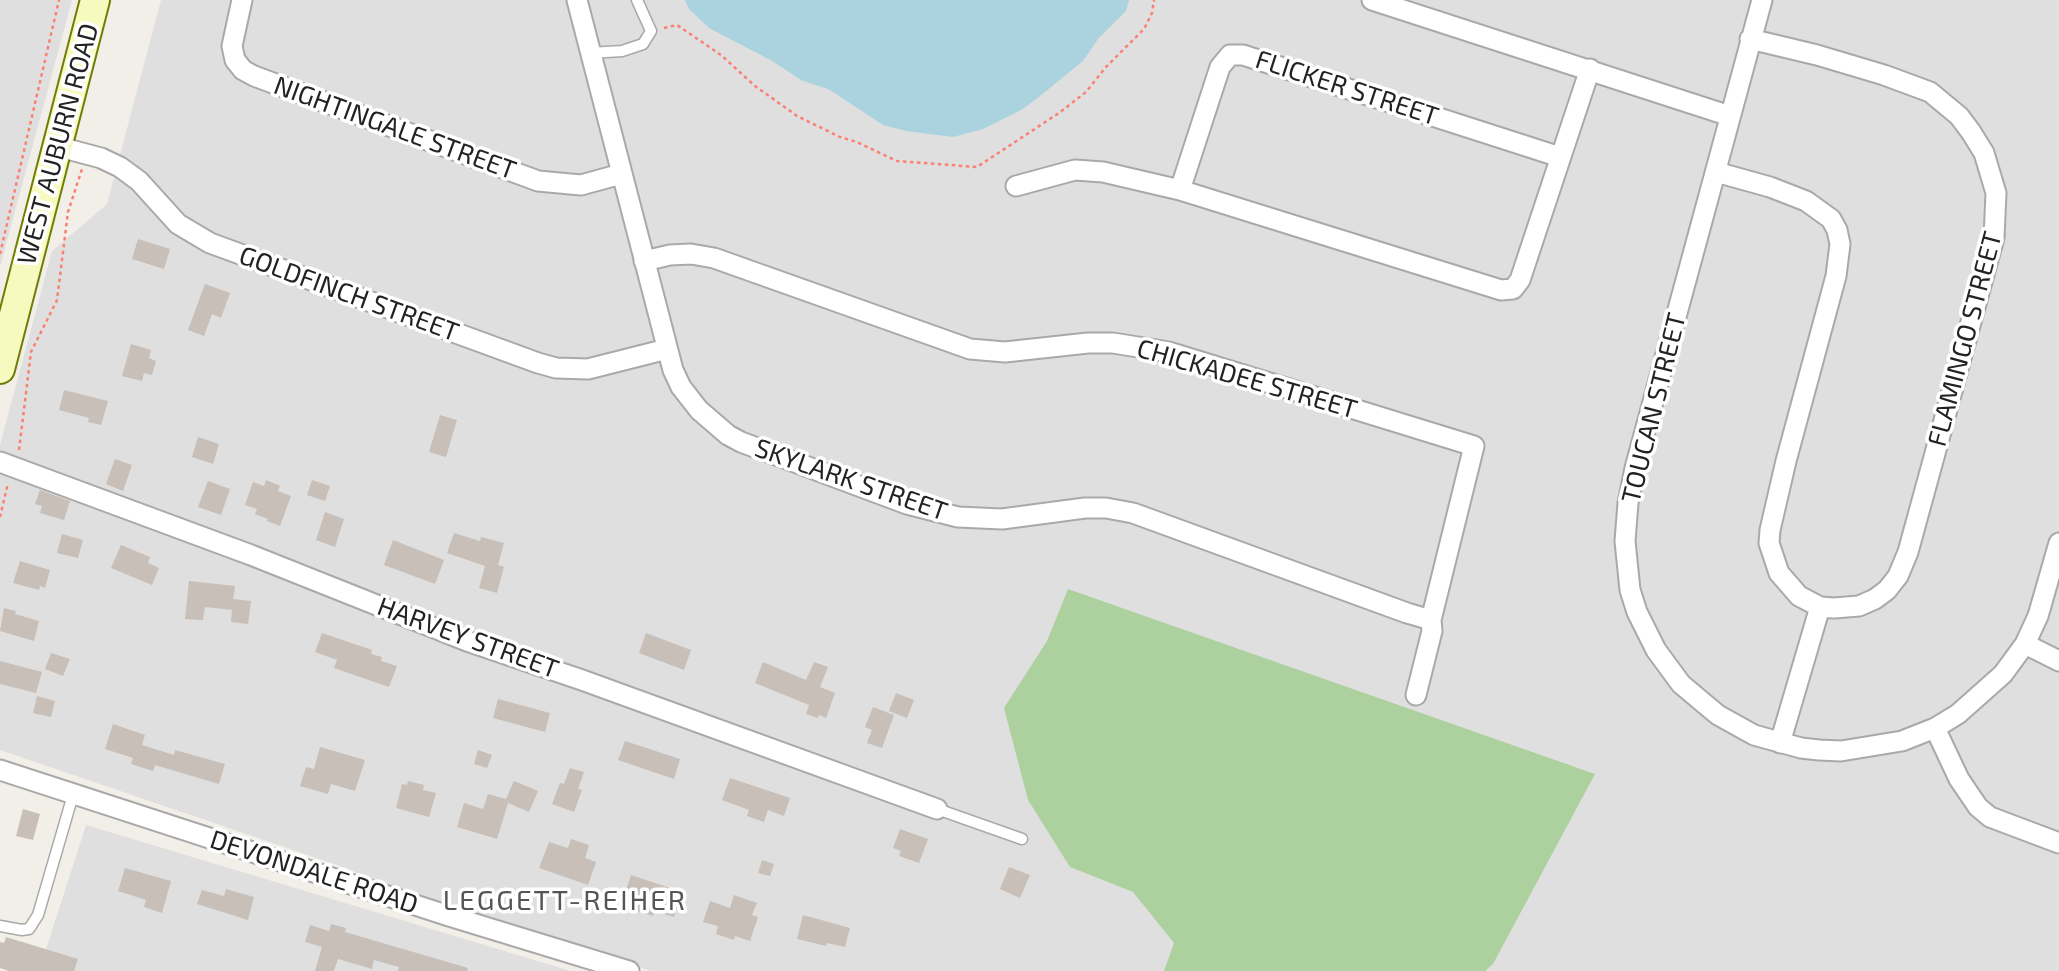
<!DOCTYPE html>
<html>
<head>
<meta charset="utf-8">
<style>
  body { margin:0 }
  canvas { display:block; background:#f2efe9 }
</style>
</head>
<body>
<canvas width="2059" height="971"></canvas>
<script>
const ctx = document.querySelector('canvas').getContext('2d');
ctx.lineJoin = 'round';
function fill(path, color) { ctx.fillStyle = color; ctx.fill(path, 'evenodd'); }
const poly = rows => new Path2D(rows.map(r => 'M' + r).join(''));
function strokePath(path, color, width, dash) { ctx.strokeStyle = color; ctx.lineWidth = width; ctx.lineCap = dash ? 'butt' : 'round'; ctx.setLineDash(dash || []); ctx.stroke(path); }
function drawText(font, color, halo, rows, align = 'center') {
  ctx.font = font + ' "Exo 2",sans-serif'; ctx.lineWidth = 7; ctx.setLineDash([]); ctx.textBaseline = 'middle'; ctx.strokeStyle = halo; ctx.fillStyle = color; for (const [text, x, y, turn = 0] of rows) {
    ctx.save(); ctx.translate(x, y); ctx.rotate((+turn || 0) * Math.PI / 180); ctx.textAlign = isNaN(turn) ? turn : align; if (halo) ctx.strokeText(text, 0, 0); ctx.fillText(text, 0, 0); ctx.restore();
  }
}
fill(poly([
  [0,0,72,0,0,267],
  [161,0,2059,0,2059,971,651,971,379,882,343,867,0,750,0,445,52,251,107,204],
  [86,825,571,971,39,971]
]), '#e0dfdf');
fill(poly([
  [1068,589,1595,774,1493,964,1485,971,1164,971,1174,943,1133,892,1070,867,1028,800,1004,708,1047,641]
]), '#add19e');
fill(poly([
  [685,0,1129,0,1126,11,1098,39,1083,61,1035,100,1021,110,983,129,953,137,906,131,883,125,830,90,801,80,774,62,709,28,689,9]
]), '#aad3df');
fill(poly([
  [138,239,170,249,164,269,132,259],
  [205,284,230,293,221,318,212,314,204,336,188,330],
  [131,344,151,350,149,358,156,361,152,375,144,373,142,381,122,376],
  [64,390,108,401,101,425,88,422,89,418,59,410],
  [440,415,457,420,446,457,429,452],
  [198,437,219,444,213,464,192,457],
  [115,459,132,465,123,491,106,484],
  [266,480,280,486,278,491,291,496,280,526,267,521,268,519,255,514,257,509,245,505,253,482,264,486],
  [312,480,330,486,325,501,307,495],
  [208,481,230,489,221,515,198,507],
  [40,490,70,501,64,520,40,513,42,506,35,504],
  [325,512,344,519,335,547,316,540],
  [454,533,480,541,481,537,504,543,498,565,504,567,497,593,479,588,485,566,447,553],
  [62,534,83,540,78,558,57,553],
  [393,540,444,560,435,584,384,565],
  [121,545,150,557,148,563,159,568,152,585,111,568],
  [20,561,50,570,45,588,40,586,39,590,13,583],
  [189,581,235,586,233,599,251,601,248,624,231,622,232,610,205,607,203,620,185,619],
  [4,608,16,611,15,614,39,621,34,641,0,631],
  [322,633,372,650,371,654,382,657,381,661,397,666,389,687,334,668,337,660,315,652],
  [646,633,691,650,684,670,639,653],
  [51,653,70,659,63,676,45,669],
  [0,661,42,672,36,693,0,684],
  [763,662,806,680,814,662,828,667,820,687,835,693,826,718,819,715,818,718,806,714,809,705,755,683],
  [896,693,914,700,907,718,889,711],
  [37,696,55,701,51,717,33,713],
  [498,699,550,713,545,732,493,718],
  [873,707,894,715,882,748,867,743,872,730,865,727],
  [113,724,145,735,142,745,174,755,175,750,225,764,219,784,155,765,153,771,131,764,133,758,105,749],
  [625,741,680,759,674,779,618,760],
  [320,747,365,760,355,791,331,784,328,794,300,786,306,767,314,769],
  [478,750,492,755,487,768,474,764],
  [570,768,584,772,578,789,582,790,574,812,552,804,560,783,564,784],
  [730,778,790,798,784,816,768,810,764,822,747,816,749,810,722,800],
  [408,781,424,785,423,790,436,793,429,817,396,808,402,784,407,785],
  [514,781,538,791,529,812,508,803,497,839,457,827,464,803,483,809,488,794,506,799],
  [23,809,40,814,33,840,16,836],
  [900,829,928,839,919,863,899,856,901,851,893,848],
  [571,839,589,845,585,858,596,862,588,885,539,868,549,842,568,848],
  [762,860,774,864,770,876,758,873],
  [1009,867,1030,875,1020,898,1000,889],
  [125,868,171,881,162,913,144,907,146,900,118,891],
  [631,875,682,892,674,917,654,911,653,916,621,906],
  [226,889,254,897,248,920,197,904,202,890,224,896],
  [734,895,757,903,752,915,758,917,750,941,735,936,734,940,716,934,718,926,703,922,710,901,730,908],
  [803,915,850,928,845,947,827,943,826,946,797,939],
  [331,924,346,928,345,932,468,968,467,971,398,971,399,967,374,960,372,969,338,959,334,971,315,971,322,947,305,942,310,925,329,931],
  [6,937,78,959,74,971,9,971,0,968,0,942,4,943]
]), '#c7bfb8');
const lane = poly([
  [590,53,622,51,643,44,651,31,637,0],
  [937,809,1022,839],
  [0,926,22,930,29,929,38,915,73,795]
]);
const street = poly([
  [242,0,232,46,235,60,243,70,254,76,538,181,581,185,621,174],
  [577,0,673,370,681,387,699,410,728,435,741,442,907,504,958,517,1002,519,1085,508,1106,508,1133,513,1407,613,1431,620],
  [1372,0,1730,116],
  [1762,0,1635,468,1628,503,1625,541,1630,590,1637,612,1656,650,1681,684,1700,700,1718,715,1754,735,1801,748,1819,750,1841,751,1902,741,1935,728,1958,714,2003,674,2025,644,2038,616,2059,543],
  [56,146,101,158,120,167,139,181,178,224,210,243,538,363,556,368,588,369,667,349],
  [1716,172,1770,187,1806,201,1831,219,1837,230,1840,244,1836,276,1786,461,1770,530,1769,543,1779,573,1799,596,1820,607,1834,608,1859,606,1875,599,1887,590,1898,576,1908,552,1994,238,1996,193,1984,153,1971,132,1959,116,1930,92,1884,75,1817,55,1750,39],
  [1016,186,1075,170,1103,172,1180,190,1501,290,1513,289,1520,280,1590,69],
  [1180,190,1220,67,1230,55,1243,55,1560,157],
  [644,261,670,255,691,254,714,258,970,349,1005,352,1088,343,1113,343,1169,352,1474,446,1431,620,1432,631,1416,695],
  [0,462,251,555,467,641,582,680,937,809],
  [2025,644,2059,661],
  [1935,728,1959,779,1978,807,1990,817,2059,843],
  [1780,743,1820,607],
  [0,770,449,916,629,971]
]);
const secondary = poly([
  [0,369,95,0]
]);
strokePath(lane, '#a9a9a9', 13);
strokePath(street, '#a9a9a9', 23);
strokePath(secondary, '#707d05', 32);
strokePath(poly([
  [664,28,677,25,721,55,755,86,797,116,840,137,857,142,897,161,977,167,1059,113,1086,92,1106,67,1144,29,1152,13,1154,0],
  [0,254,59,0],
  [19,450,31,352,57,300,68,212,82,169],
  [0,517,8,483]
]), '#fa8072', 2.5, [3.5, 3.5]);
strokePath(lane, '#fff', 10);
strokePath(street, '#fff', 19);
strokePath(secondary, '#f7fabf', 28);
drawText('26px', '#222', '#fff', [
  ["FLICKER STREET",1347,88,18],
  ["NIGHTINGALE STREET",395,128,20],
  ["WEST AUBURN ROAD",58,144,-75],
  ["GOLDFINCH STREET",349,294,20],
  ["FLAMINGO STREET",1965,339,-75],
  ["CHICKADEE STREET",1247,379,16],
  ["TOUCAN STREET",1654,408,-76],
  ["SKYLARK STREET",851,480,19],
  ["HARVEY STREET",468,638,20],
  ["DEVONDALE ROAD",314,872,18]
]);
ctx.letterSpacing = '2px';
drawText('28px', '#555', '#fff', [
  ["LEGGETT-REIHER",565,901]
]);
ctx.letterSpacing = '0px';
</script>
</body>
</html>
